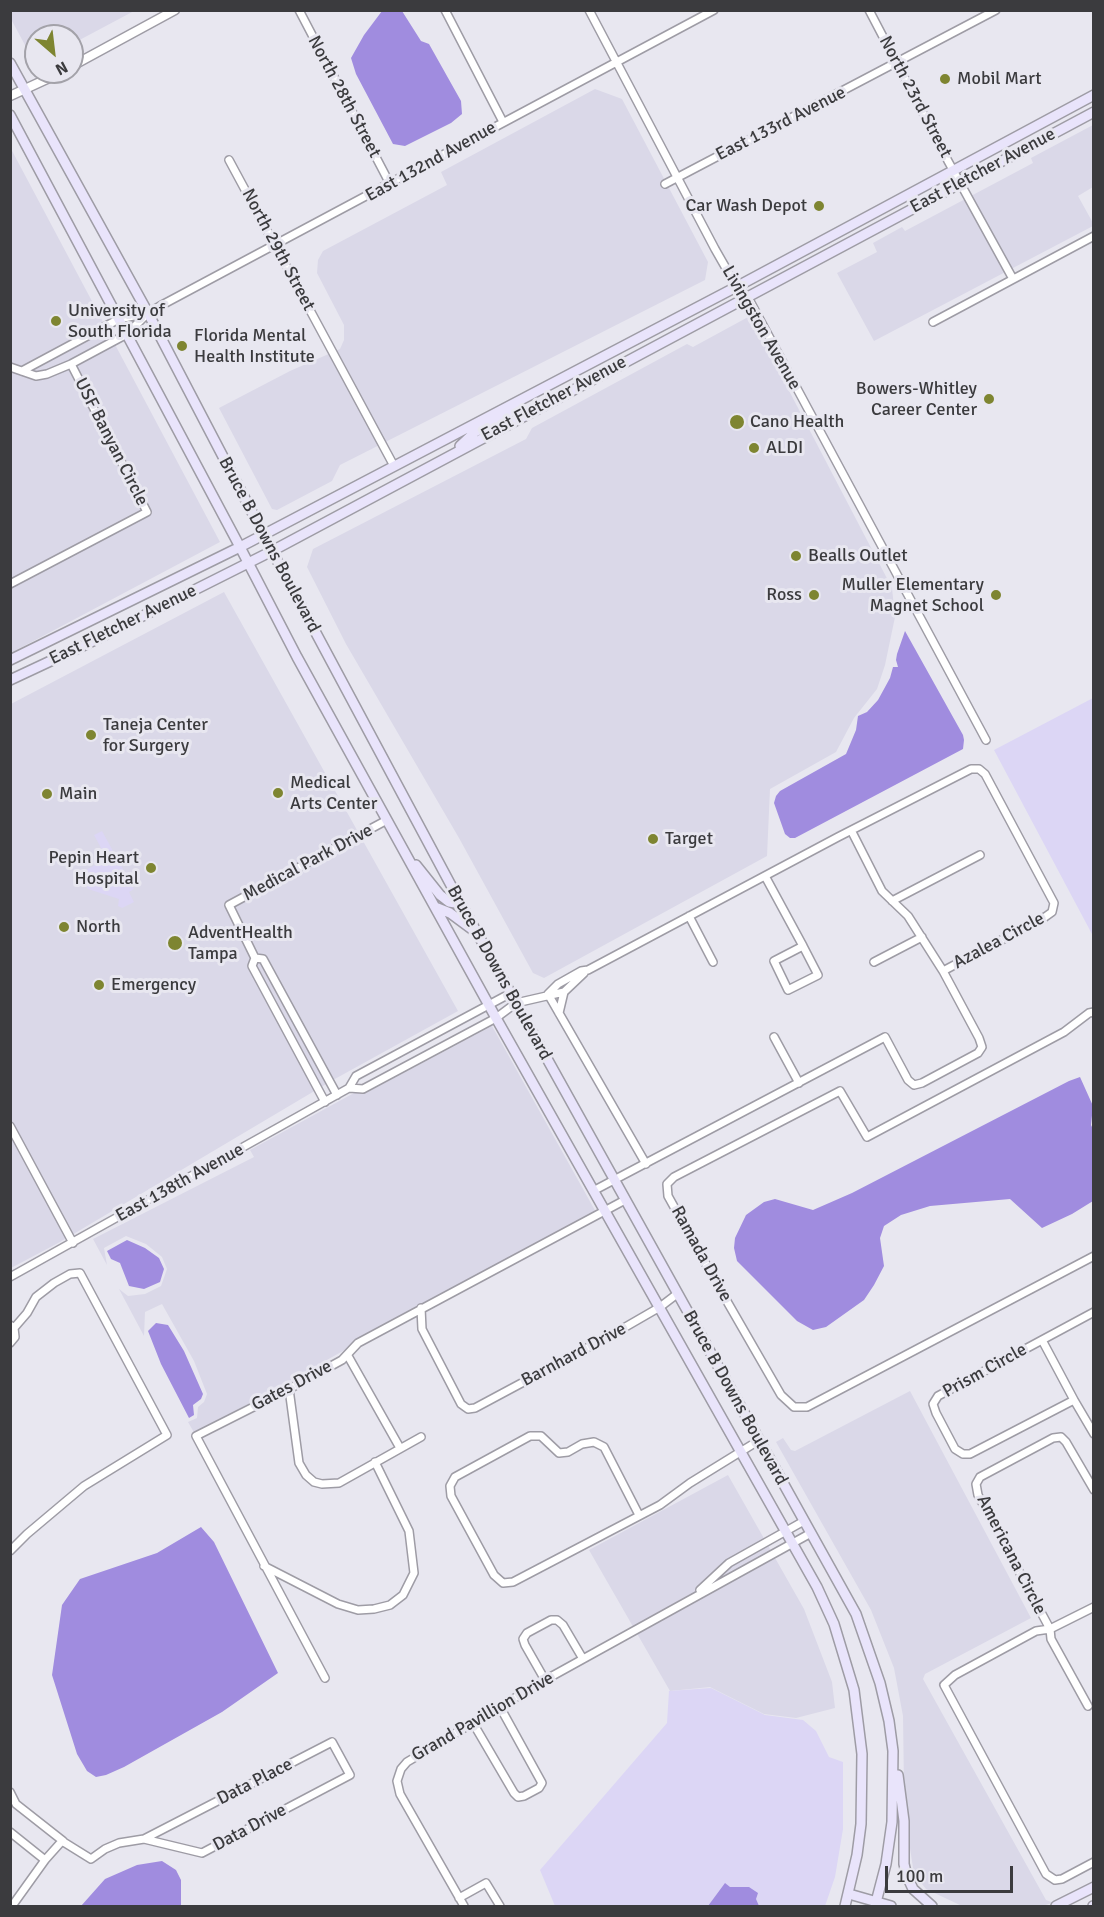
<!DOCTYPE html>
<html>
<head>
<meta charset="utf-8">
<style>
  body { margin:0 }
  #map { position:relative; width:1104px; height:1917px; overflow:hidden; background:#e8e7f0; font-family:Signika,sans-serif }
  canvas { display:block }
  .frame { position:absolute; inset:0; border:12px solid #3b3b3e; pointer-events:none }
  .north { position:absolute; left:24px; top:24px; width:60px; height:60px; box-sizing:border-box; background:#e8e7f0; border:2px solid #a3a2a9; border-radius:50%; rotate:152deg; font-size:16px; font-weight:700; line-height:24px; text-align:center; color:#3b3b3e }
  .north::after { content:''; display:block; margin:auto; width:21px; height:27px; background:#7e8531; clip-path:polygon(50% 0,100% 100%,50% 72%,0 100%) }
  .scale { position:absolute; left:885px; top:1866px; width:128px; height:27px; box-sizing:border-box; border:3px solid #3b3b3e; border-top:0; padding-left:8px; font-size:18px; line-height:21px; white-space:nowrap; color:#3b3b3e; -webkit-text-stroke:4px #e8e7f0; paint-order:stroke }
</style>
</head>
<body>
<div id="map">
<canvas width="1104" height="1917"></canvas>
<div class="frame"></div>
<div class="north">N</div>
<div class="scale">100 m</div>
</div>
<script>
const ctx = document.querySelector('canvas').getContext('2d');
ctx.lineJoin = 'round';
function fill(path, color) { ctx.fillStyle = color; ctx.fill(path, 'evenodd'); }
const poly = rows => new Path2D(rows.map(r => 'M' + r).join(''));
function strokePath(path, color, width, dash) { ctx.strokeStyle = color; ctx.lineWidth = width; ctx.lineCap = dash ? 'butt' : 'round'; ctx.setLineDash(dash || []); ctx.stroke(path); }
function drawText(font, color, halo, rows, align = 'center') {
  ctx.font = font + ' Signika,sans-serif'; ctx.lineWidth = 6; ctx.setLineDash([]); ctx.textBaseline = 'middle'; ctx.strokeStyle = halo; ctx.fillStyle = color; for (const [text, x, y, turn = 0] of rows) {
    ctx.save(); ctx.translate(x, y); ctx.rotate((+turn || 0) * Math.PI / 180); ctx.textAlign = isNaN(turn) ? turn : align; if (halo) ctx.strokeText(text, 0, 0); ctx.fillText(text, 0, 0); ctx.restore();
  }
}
fill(poly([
  [10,11,11,10,134,11,72,44,72,36,36,36,36,60,33,60,11,19],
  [595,89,622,99,708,262,705,280,340,465,332,481,277,510,272,509,219,408,290,371,340,349,344,340,344,325,317,273,318,260,323,251,447,185,441,172],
  [1093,125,1093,187,1078,196,1093,223,1093,226,874,341,837,273,877,252,873,243,902,227,905,231,1033,163,1031,158],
  [10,147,220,542,11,653,10,653],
  [750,316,892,588,895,617,885,665,877,689,854,718,836,752,770,789,767,856,544,978,533,973,459,838,346,644,307,567,313,549,526,439,532,428,687,344,693,347],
  [224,592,458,1011,333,1080,60,1242,11,1268,11,704],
  [492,1026,597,1214,350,1347,195,1434,188,1422,197,1418,198,1407,204,1402,207,1394,194,1361,162,1304,145,1312,144,1336,119,1289,128,1296,145,1294,161,1286,167,1269,162,1257,146,1244,126,1236,104,1248,107,1265,93,1239,254,1157,250,1150,354,1093,366,1093],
  [910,1391,1031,1618,925,1674,923,1679,1046,1900,1051,1902,1077,1889,1049,1904,1042,1906,962,1906,926,1889,914,1874,909,1842,904,1787,903,1716,894,1668,871,1610,776,1442,783,1438,791,1450,795,1451],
  [728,1475,804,1609,832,1682,835,1708,796,1718,764,1714,710,1687,670,1691,589,1550]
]), '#dad8e8');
fill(poly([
  [1093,698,1093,936,994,750],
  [102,831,134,889,129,892,134,902,122,908,118,906,119,899,88,889,80,873,107,859,94,835],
  [711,1688,765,1715,803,1720,816,1731,829,1757,843,1762,843,1829,835,1877,825,1906,555,1906,540,1870,667,1723,669,1691]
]), '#dcd6f5');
fill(poly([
  [382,11,402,11,421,41,429,44,461,101,462,114,451,123,405,146,393,144,356,74,351,58,364,35],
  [905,631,963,735,964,740,963,749,795,838,790,838,785,834,774,803,776,796,780,791,846,754,856,730,858,716,867,712,878,700,890,678,893,667,898,667,896,660,897,654],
  [1080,1077,1093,1106,1091,1125,1094,1131,1093,1201,1072,1214,1042,1228,1010,1199,930,1206,901,1215,884,1226,880,1238,884,1266,874,1285,864,1300,826,1327,813,1330,797,1321,737,1261,734,1248,735,1238,746,1215,764,1202,775,1199,813,1210,852,1193,1069,1081],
  [127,1240,145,1248,159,1258,164,1269,160,1282,144,1289,129,1286,120,1263,111,1259,107,1251],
  [156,1323,168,1325,184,1351,203,1394,201,1399,193,1405,194,1415,189,1418,161,1364,148,1331],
  [201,1527,214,1542,278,1673,222,1712,124,1767,106,1775,96,1777,87,1771,77,1754,52,1675,62,1605,80,1579,157,1553],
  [162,1861,176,1870,181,1880,181,1906,81,1906,105,1879,137,1865],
  [725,1883,730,1887,749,1887,758,1893,756,1899,759,1906,708,1906]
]), '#a08cdf');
const minor = poly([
  [299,10,390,184],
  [445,10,503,122],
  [589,10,715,249,731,277,751,303,986,740],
  [869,10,948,161,1013,279],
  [229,160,394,466],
  [665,184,996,10],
  [933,322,1094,236],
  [10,367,36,376,47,374,71,364,127,334,148,313,160,306,714,10],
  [22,371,119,319,148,313],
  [10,584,147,512,71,364],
  [765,876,803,946,774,961,788,990,818,975,803,946],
  [892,901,980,855],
  [689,916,713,962],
  [255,958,229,905,387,820],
  [874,962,922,937],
  [548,994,558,984,581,971,588,970,838,837,971,769,979,769,985,774,1054,903,1052,912,1045,917,943,971],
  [548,994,646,1164],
  [1094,1012,1089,1013,1064,1032,867,1137,840,1091,674,1177,667,1184,668,1196,717,1284,781,1395,794,1407,807,1407,1094,1256],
  [559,1013,564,992],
  [774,1037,799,1083],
  [349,1088,356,1076,511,993],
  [325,1102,252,966,255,958,263,959,337,1095],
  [10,1126,73,1243],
  [593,1191,885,1037,908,1080,914,1085,922,1083,978,1053,982,1047,979,1038,943,971,908,916,882,891,852,832],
  [10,1277,349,1088,363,1089,496,1018,516,1003,564,992,584,973],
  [421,1308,422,1329,461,1404,468,1409,475,1408,615,1333,660,1307,677,1294],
  [1094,1312,938,1396,933,1404,936,1413,955,1449,963,1454,970,1454,1074,1400,1094,1434],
  [10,1325,14,1328,15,1337,10,1343],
  [1042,1340,1074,1400],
  [348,1356,400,1448],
  [289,1389,299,1463,306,1475,314,1482,322,1484,339,1483,421,1437],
  [639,1515,604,1447,594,1442,582,1444,568,1452,559,1453,541,1436,530,1436,455,1477,450,1486,451,1496,494,1575,503,1583,513,1582,660,1505,690,1483,758,1441],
  [10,1551,27,1534,84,1486,167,1435,80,1273,70,1274,54,1283,36,1297,27,1313,14,1328],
  [264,1566,338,1604,358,1610,374,1609,390,1605,403,1595,414,1573,409,1531,375,1462],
  [700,1590,729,1563,804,1521],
  [1094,1607,1050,1629,1036,1631,955,1675,944,1685,1046,1874,1055,1880,1062,1879,1094,1862],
  [325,1678,196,1436,289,1389,342,1360,358,1343,625,1200],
  [545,1680,525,1645,523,1639,527,1633,551,1620,557,1620,563,1625,583,1659],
  [1088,1706,1051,1639,1050,1629,978,1495,976,1484,980,1477,1053,1438,1061,1437,1066,1442,1094,1490],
  [473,1723,514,1793,518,1797,524,1796,539,1788,542,1783,500,1707],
  [10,1792,16,1804,63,1841],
  [10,1832,45,1860,62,1841,91,1859,105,1849,119,1843,144,1839,332,1742,350,1775,202,1853,144,1839],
  [459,1898,486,1883,500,1906],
  [12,1906,45,1860],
  [464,1906,400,1794,397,1781,401,1769,407,1762,545,1680,811,1533]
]);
const tertiary = poly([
  [72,66,175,10],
  [10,96,62,72]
]);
const secondary = poly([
  [10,63,148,313,278,562,461,904,856,1614,880,1683,889,1721,893,1751,892,1822,886,1864,875,1906],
  [10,115,240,547,297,657,496,1018,817,1587,834,1624,854,1690,862,1754,861,1824,857,1855,845,1906],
  [460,446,475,432,506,416,517,405],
  [10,660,240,547,738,286,1094,95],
  [10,680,89,643,272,551,1094,112],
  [416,865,440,895,449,902,461,904],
  [435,907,450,913,473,930],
  [898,1775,904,1821,904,1864,907,1876,913,1889,932,1906],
  [849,1894,891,1906],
  [1056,1906,1094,1887],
  [1093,1906,1094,1906]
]);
strokePath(minor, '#9e9ca5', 10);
strokePath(tertiary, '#9e9ca5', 11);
strokePath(secondary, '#9e9ca5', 12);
strokePath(minor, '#fff', 7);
strokePath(tertiary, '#fff', 8);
strokePath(secondary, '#e9e4fb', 9);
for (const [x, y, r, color] of [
  [945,79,6,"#7e8531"],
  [819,206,6,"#7e8531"],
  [56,321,6,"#7e8531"],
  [182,346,6,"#7e8531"],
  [989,399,6,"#7e8531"],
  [737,422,8,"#7e8531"],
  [754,448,6,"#7e8531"],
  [796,556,6,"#7e8531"],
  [814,595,6,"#7e8531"],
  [996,595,6,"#7e8531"],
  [91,735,6,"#7e8531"],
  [278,793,6,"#7e8531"],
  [47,794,6,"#7e8531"],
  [653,839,6,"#7e8531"],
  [151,868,6,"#7e8531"],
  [64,927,6,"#7e8531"],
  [175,943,8,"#7e8531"],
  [99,985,6,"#7e8531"]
]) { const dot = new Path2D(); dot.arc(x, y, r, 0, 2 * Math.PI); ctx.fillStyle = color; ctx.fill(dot); strokePath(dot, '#e8e7f0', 2); }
drawText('18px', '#3b3b3e', '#e8e7f0', [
  ["Mobil Mart",957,79],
  ["Car Wash Depot",807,206,"right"],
  ["University of",68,311],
  ["South Florida",68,332],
  ["Florida Mental",194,336],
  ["Health Institute",194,357],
  ["Bowers-Whitley",977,389,"right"],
  ["Career Center",977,410,"right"],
  ["Cano Health",750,422],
  ["ALDI",766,448],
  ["Bealls Outlet",808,556],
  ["Muller Elementary",984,585,"right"],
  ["Magnet School",984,606,"right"],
  ["Ross",802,595,"right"],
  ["Taneja Center",103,725],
  ["for Surgery",103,746],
  ["Medical",290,783],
  ["Arts Center",290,804],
  ["Main",59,794],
  ["Target",665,839],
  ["Pepin Heart",139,858,"right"],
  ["Hospital",139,879,"right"],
  ["North",76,927],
  ["AdventHealth",188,933],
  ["Tampa",188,954],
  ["Emergency",111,985]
], 'left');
drawText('18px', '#3b3b3e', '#e8e7f0', [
  ["North 28th Street",344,97,62],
  ["North 23rd Street",915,97,62],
  ["East 133rd Avenue",781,124,-27],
  ["East 132nd Avenue",431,162,-29],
  ["East Fletcher Avenue",983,171,-28],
  ["North 29th Street",278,250,62],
  ["Livingston Avenue",761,328,60],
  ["East Fletcher Avenue",554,399,-28],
  ["USF Banyan Circle",111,442,63],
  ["Bruce B Downs Boulevard",269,545,62],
  ["East Fletcher Avenue",123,625,-26],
  ["Medical Park Drive",308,863,-28],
  ["Azalea Circle",999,941,-28],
  ["Bruce B Downs Boulevard",499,973,61],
  ["East 138th Avenue",180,1183,-29],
  ["Ramada Drive",701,1254,61],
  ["Barnhard Drive",574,1355,-28],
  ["Prism Circle",985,1371,-29],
  ["Gates Drive",292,1386,-28],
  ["Bruce B Downs Boulevard",735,1398,61],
  ["Americana Circle",1011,1555,63],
  ["Grand Pavillion Drive",483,1717,-30],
  ["Data Place",255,1782,-27],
  ["Data Drive",250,1828,-28]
]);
</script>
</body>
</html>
